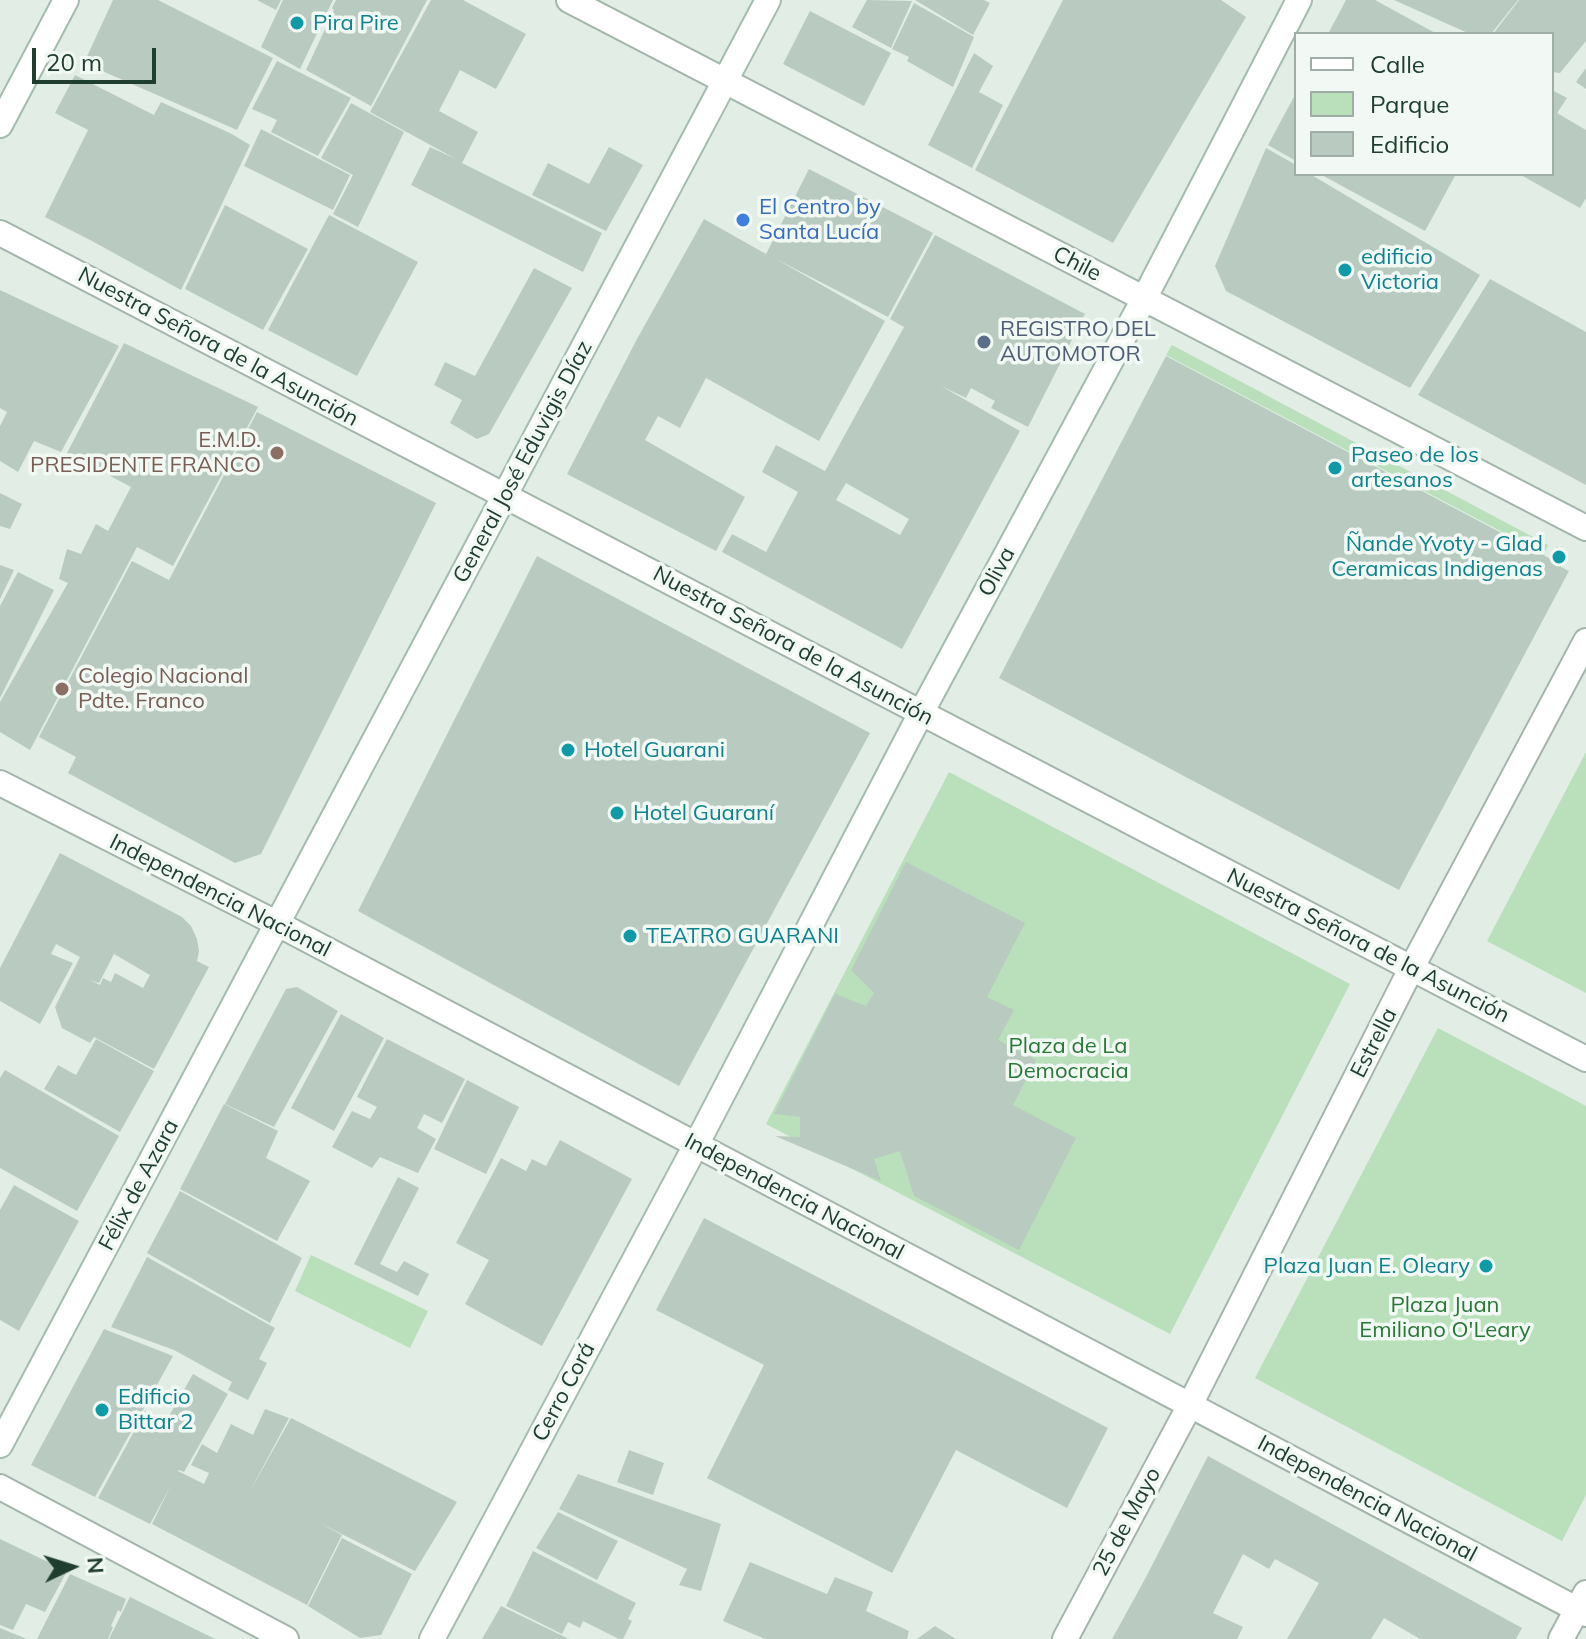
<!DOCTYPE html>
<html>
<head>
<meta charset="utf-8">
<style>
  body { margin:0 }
  #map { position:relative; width:1586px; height:1639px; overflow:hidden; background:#e1ede5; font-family:Mulish,sans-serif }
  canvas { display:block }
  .legend { position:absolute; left:1294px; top:32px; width:260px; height:144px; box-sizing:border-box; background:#f2f9f4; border:2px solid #9eaea6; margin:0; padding:10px 14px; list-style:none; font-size:24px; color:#203e30 }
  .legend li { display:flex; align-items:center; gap:16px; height:40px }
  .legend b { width:40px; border:2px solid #9eaea6 }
  .north { position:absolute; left:32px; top:1527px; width:80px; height:80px; -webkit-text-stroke:6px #f2f9f4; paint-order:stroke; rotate:86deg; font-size:22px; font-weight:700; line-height:32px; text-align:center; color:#203e30 }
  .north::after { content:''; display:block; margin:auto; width:28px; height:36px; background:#203e30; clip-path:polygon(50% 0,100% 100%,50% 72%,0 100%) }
  .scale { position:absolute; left:32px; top:48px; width:124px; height:36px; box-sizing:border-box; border:4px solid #203e30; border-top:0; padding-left:10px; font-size:24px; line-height:28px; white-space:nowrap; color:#203e30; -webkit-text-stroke:6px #f2f9f4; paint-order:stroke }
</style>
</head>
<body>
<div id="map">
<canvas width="1586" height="1639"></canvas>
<ul class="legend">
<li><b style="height:10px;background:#fff"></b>Calle</li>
<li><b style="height:22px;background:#b9dfbb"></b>Parque</li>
<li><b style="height:22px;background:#b9cbc0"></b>Edificio</li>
</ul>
<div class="north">N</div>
<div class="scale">20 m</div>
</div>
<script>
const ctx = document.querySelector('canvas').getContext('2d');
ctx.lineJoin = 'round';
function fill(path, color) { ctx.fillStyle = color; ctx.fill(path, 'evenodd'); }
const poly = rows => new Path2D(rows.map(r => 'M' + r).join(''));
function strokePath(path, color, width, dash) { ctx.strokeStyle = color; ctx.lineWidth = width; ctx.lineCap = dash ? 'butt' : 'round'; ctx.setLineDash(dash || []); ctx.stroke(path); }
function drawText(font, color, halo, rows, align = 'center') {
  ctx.font = font + ' Mulish,sans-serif'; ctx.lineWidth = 7; ctx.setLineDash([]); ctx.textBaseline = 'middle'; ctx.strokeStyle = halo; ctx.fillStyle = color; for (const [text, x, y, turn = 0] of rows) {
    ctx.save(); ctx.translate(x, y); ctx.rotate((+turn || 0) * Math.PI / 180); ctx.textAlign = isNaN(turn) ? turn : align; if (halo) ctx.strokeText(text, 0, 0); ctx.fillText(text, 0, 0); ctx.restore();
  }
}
fill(poly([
  [1172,345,1548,545,1544,554,1166,355],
  [1586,752,1586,993,1487,941],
  [949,772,1350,984,1170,1334,766,1124],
  [1438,1028,1586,1106,1586,1495,1562,1541,1255,1378],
  [311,1255,428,1311,410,1348,295,1291]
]), '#b9dfbb');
fill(poly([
  [113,0,158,0,273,58,237,130,84,63],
  [257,0,281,0,276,10],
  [283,0,333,0,300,69,261,47],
  [336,0,427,0,371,106,306,70,334,10,332,8],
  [431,0,463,0,526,34,496,89,460,70,439,111,478,132,462,163,602,233,583,272,411,185,430,147,456,159,370,112],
  [867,0,912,1,891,48,852,27],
  [915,0,984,0,990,3,973,35],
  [1063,0,1221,0,1246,17,1113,243,975,170],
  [1346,0,1375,0,1437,34,1328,34],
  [1394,0,1518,0,1491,34,1470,34],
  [1519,0,1586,0,1586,41,1560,73,1552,72,1552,34,1493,34],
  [914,3,974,37,953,87,907,61,909,57,892,49],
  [810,11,891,53,864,106,783,64],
  [974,53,993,66,979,92,1003,105,972,168,928,145],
  [277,61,351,98,318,156,271,132,277,120,252,109],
  [1586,68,1586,89,1576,82],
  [75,75,154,115,161,102,230,133,250,145,181,290,92,241,45,217,88,130,55,113],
  [1552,90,1567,98,1557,113,1586,130,1586,198,1580,208,1519,174,1552,174],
  [1296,93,1296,161,1268,145],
  [351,103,404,132,358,227,333,214,353,175,321,158],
  [261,129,350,175,333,210,244,166],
  [609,147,643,165,606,231,532,195,548,163,589,184],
  [1266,148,1296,165,1296,174,1310,174,1480,275,1410,388,1226,291,1215,266],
  [809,169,933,233,888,317,776,259,885,321,819,441,706,378,680,428,658,416,645,440,745,497,716,551,567,474,637,339,704,219,766,254],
  [1320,174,1456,174,1425,231],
  [225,205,308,249,263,330,185,289],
  [329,215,418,262,357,376,268,330],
  [935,235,1085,314,1028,427,991,408,995,401,971,388,966,398,941,386,1020,431,902,649,722,552,732,534,766,552,798,492,762,472,776,445,825,471,904,327,890,319],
  [846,483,909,519,900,535,836,500],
  [534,268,572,288,489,434,477,439,450,423,462,400,434,385,445,362,475,376],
  [1490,279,1586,332,1586,485,1418,395],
  [0,290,119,346,61,452,34,441,18,472,0,461,0,426,7,412,0,408],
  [124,343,258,407,173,566,137,547,30,750,0,732,0,702,68,583,59,579,67,549,81,554,96,524,108,531,131,487,67,453],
  [1166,356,1549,558,1550,560,1557,547,1568,554,1561,567,1569,571,1399,890,999,678],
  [257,412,436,503,261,854,235,863,68,773,76,757,39,737,132,561,169,580],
  [0,493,22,504,10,529,0,526],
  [537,556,870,733,679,1086,358,911],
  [0,565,14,570,0,599],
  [18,572,54,590,0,698,0,606],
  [60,853,182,917,191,926,197,939,199,951,197,961,209,967,154,1069,94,1037,90,1043,62,1028,55,1007,80,957,56,944,51,954,73,963,40,1024,0,1001,0,968],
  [114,954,150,975,143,988,115,973,111,982,103,978,100,985,90,980,99,983],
  [906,862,1025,923,987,997,1014,1010,998,1040,1036,1060,1013,1105,1076,1138,1019,1250,914,1196,900,1151,874,1159,881,1181,775,1136,800,1137,800,1117,774,1114,835,994,866,1006,874,993,851,970],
  [297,987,338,1011,274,1127,225,1104,286,989],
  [341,1014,384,1038,334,1131,291,1108],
  [96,1039,154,1071,120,1132,44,1089,58,1065,76,1075],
  [387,1039,465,1079,442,1123,424,1114,417,1128,436,1139,418,1173,380,1157,372,1168,332,1147,352,1111,370,1119,377,1107,357,1097],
  [5,1070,119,1136,77,1211,0,1168,0,1078],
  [467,1080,519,1107,486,1174,434,1149],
  [224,1104,278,1131,266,1158,310,1181,277,1241,180,1189],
  [560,1140,632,1179,542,1346,465,1304,489,1260,456,1243,501,1158,526,1171,532,1159,546,1166],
  [398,1177,419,1188,380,1264,397,1272,404,1261,429,1274,418,1296,354,1264],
  [14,1185,79,1221,19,1331,0,1320,0,1210],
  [180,1191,302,1258,270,1323,147,1253],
  [704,1218,1108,1428,1067,1508,956,1450,892,1573,707,1478,764,1365,656,1310],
  [147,1257,275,1328,259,1359,267,1363,248,1400,228,1390,232,1382,174,1350,111,1327],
  [104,1329,173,1356,95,1497,31,1465],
  [193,1374,228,1394,184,1472,179,1470,178,1471,204,1484,209,1473,191,1465,202,1444,217,1453,231,1424,253,1435,265,1409,289,1418,249,1493,291,1418,457,1502,415,1571,320,1523,342,1535,307,1605,152,1524,170,1487,150,1524,98,1498,145,1411,165,1423],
  [629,1450,664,1463,653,1495,617,1482],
  [1208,1456,1522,1628,1516,1639,1420,1639,1384,1618,1371,1639,1287,1639,1319,1583,1275,1559,1269,1569,1243,1554,1213,1613,1243,1627,1237,1639,1112,1639,1145,1579],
  [578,1474,721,1524,701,1591,679,1585,687,1569,559,1509],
  [558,1512,618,1541,597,1580,536,1548],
  [342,1538,412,1574,381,1635,360,1638,308,1606],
  [0,1539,67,1571,45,1612,26,1604,13,1630,0,1625],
  [533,1551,636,1603,628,1619,632,1621,623,1639,619,1639,583,1621,580,1628,568,1622,562,1634,506,1606],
  [750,1562,827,1594,835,1577,873,1592,866,1611,909,1631,907,1639,765,1639,723,1621],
  [70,1574,126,1599,121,1612,118,1610,111,1626,113,1627,108,1639,37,1639],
  [130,1597,215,1639,109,1639],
  [501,1606,569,1639,482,1639],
  [935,1626,956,1639,917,1639],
  [0,1628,27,1639,0,1639]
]), '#b9cbc0');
const street = poly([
  [569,0,1586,528],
  [0,233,1586,1059],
  [0,783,278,924,1586,1614],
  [0,1487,286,1639],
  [1065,1639,1190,1405,1411,969,1586,641],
  [1561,1639,1586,1593]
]);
const secondary = poly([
  [0,125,66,0],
  [0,1445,768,0],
  [432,1639,696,1145,921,713,1144,299,1299,0]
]);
strokePath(street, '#a3b5ab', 28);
strokePath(secondary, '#a2bcad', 28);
strokePath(street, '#fff', 24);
strokePath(secondary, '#fff', 24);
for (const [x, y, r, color] of [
  [297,23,8,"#0f9aa8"],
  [743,220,8,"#3f7fe0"],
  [1345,270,8,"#0f9aa8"],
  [984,342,8,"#5c6f8a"],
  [277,453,8,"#8d6e63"],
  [1335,468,8,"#0f9aa8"],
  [1559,557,8,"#0f9aa8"],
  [62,689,8,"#8d6e63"],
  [568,750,8,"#0f9aa8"],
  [617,813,8,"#0f9aa8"],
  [630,936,8,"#0f9aa8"],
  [1486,1266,8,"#0f9aa8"],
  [102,1410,8,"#0f9aa8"]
]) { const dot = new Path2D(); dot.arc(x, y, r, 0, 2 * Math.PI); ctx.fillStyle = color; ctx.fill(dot); strokePath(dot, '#f2f9f4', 3); }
drawText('22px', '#0d838f', '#f2f9f4', [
  ["Pira Pire",313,23],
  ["edificio",1361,257],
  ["Victoria",1361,282],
  ["Paseo de los",1351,455],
  ["artesanos",1351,480],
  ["Ñande Yvoty - Glad",1543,544,"right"],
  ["Ceramicas Indigenas",1543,569,"right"],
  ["Hotel Guarani",584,750],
  ["Hotel Guaraní",633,813],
  ["TEATRO GUARANI",646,936],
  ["Plaza Juan E. Oleary",1470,1266,"right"],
  ["Edificio",118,1397],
  ["Bittar 2",118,1422]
], 'left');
drawText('22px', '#366cbe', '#f2f9f4', [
  ["El Centro by",759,207],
  ["Santa Lucía",759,232]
], 'left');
drawText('22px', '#203e30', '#f2f9f4', [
  ["Chile",1077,264,27],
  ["Nuestra Señora de la Asunción",218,347,28],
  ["General José Eduvigis Díaz",523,462,-62],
  ["Oliva",997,572,-62],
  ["Nuestra Señora de la Asunción",793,646,28],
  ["Independencia Nacional",220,896,27],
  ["Nuestra Señora de la Asunción",1368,946,27],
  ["Estrella",1374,1043,-63],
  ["Félix de Azara",139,1185,-62],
  ["Independencia Nacional",794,1197,28],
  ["Cerro Corá",564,1392,-62],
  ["Independencia Nacional",1367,1499,28],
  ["25 de Mayo",1127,1522,-62]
]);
drawText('22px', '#4e5e75', '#f2f9f4', [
  ["REGISTRO DEL",1000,329],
  ["AUTOMOTOR",1000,354]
], 'left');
drawText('22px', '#785e54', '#f2f9f4', [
  ["E.M.D.",261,440],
  ["PRESIDENTE FRANCO",261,465],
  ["Colegio Nacional",78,676,"left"],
  ["Pdte. Franco",78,701,"left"]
], 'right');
drawText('22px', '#287836', '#f2f9f4', [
  ["Plaza de La",1068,1046],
  ["Democracia",1068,1071],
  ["Plaza Juan",1445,1305],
  ["Emiliano O'Leary",1445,1330]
]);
</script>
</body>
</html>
